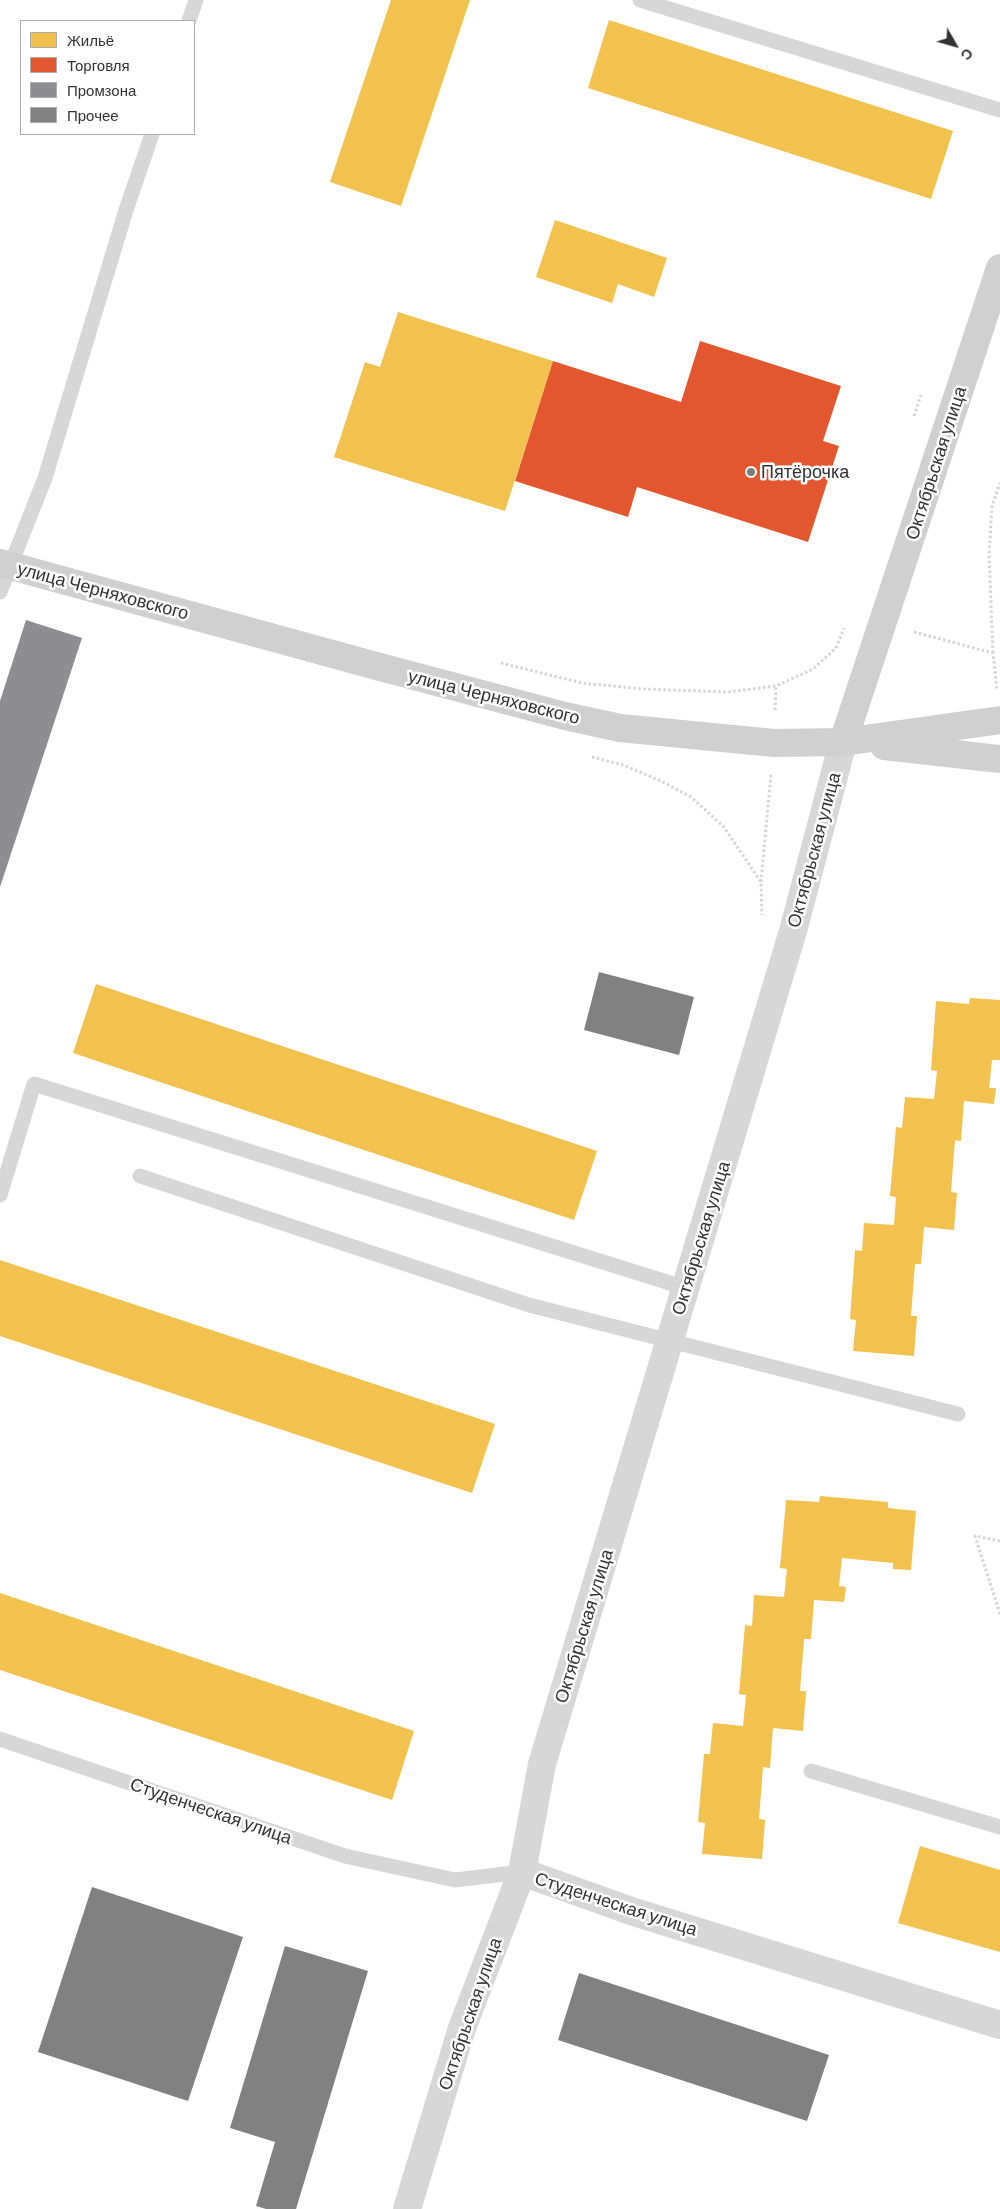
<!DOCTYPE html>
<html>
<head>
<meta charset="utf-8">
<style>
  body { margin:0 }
  #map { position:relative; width:1000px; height:2209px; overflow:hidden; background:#fff; font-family:Barlow,sans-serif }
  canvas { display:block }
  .legend { position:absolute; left:20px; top:20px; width:175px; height:115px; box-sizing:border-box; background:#fff; border:1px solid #adadad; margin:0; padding:6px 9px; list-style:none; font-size:15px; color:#333 }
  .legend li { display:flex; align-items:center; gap:10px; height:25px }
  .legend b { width:25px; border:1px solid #adadad }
  .north { position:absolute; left:930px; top:20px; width:50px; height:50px; -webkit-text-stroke:4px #fff; paint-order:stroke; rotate:128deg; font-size:14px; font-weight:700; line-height:20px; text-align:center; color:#333 }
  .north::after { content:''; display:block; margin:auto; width:18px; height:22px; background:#333; clip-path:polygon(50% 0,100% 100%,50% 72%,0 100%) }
</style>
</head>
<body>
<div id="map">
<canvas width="1000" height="2209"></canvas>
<ul class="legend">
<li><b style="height:14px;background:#f2c14e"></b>Жильё</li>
<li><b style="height:14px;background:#e4572e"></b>Торговля</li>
<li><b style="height:14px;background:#8d8d92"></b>Промзона</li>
<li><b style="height:14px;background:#818181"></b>Прочее</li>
</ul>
<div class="north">С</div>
</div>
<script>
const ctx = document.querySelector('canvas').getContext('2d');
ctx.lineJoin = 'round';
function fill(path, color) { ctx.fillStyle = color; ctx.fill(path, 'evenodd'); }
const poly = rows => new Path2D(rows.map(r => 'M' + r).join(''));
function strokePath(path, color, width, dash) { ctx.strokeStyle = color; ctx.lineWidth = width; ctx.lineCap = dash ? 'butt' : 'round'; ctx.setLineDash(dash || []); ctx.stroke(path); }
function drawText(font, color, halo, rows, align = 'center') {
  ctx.font = font + ' Barlow,sans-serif'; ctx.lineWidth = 5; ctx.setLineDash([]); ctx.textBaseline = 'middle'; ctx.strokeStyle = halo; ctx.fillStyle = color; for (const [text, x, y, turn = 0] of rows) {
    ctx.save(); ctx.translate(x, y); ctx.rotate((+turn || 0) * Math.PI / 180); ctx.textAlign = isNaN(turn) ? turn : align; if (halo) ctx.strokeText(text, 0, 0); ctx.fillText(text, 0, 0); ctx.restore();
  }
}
fill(poly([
  [391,0,470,0,401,206,330,182],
  [609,20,953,131,931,199,588,88],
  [555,220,667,258,654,297,618,284,612,303,536,277],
  [398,312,553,361,505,511,334,457,365,362,380,367],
  [96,984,597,1151,574,1220,73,1053],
  [970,998,1000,1000,1000,1060,992,1060,989,1088,996,1088,994,1104,964,1101,961,1141,955,1140,951,1192,957,1193,954,1230,924,1227,921,1264,915,1264,911,1316,917,1316,914,1356,853,1351,856,1320,850,1319,855,1250,862,1251,864,1223,894,1225,896,1197,890,1196,896,1127,902,1128,905,1097,934,1099,937,1071,931,1070,936,1001,969,1004],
  [0,1260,495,1424,472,1493,0,1336],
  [820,1496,888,1502,888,1508,916,1511,911,1570,893,1569,893,1563,842,1558,839,1586,846,1587,844,1602,814,1600,811,1639,804,1639,800,1691,806,1691,803,1731,773,1728,770,1768,763,1767,759,1819,765,1820,762,1859,702,1854,705,1823,698,1822,704,1754,710,1754,713,1723,743,1726,746,1695,739,1694,745,1625,752,1626,754,1595,784,1597,787,1569,780,1568,786,1500,819,1502],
  [0,1593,414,1731,392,1800,0,1670],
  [920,1846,1000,1870,1000,1952,898,1923]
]), '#f2c14e');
fill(poly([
  [700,341,841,386,823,441,839,446,808,542,637,487,628,517,515,481,553,361,681,402]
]), '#e4572e');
fill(poly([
  [26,620,82,638,0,887,0,701]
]), '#8d8d92');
fill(poly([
  [599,972,694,997,679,1055,584,1030],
  [92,1887,243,1937,188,2101,38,2052],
  [285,1946,368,1971,296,2209,266,2209,256,2206,275,2142,230,2128],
  [579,1973,829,2055,807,2121,558,2040]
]), '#818181');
strokePath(poly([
  [914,416,921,395],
  [914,632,993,653,997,689],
  [993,653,989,554,992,506,1000,483],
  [501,663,582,683,643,689,728,692,776,686,813,669,836,648,844,628],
  [775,710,776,686],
  [592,757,623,765,661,781,691,797,723,826,761,882,762,915],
  [761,882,771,774],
  [1000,1541,975,1536,1000,1614]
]), '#d6d6d6', 3, [2.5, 2.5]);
strokePath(poly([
  [640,0,1000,110],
  [189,21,196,0],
  [0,592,45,478,126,210,152,134],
  [140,1176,529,1305,958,1414],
  [0,1195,34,1084,686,1288],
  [0,1739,345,1856,455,1880,522,1872],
  [811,1771,1000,1827]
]), '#d7d7d7', 15);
strokePath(poly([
  [522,1872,634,1912,1000,2025],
  [407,2209,462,2028,522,1872,542,1764,793,931,843,742]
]), '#d7d7d7', 28);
strokePath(poly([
  [380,667,565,716,620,728,774,743,843,742,1000,720],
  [843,742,1000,268],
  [884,746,1000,759]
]), '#d0d0d0', 28);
strokePath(poly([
  [0,563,380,667]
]), '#d0d0d0', 28);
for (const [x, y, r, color] of [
  [751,472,5,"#7a7a7a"]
]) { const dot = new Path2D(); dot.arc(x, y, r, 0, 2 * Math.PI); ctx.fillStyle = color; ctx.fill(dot); strokePath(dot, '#fff', 2); }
drawText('18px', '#333', '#fff', [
  ["Октябрьская улица",936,463,-72],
  ["улица Черняховского",103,591,15],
  ["улица Черняховского",494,697,14],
  ["Октябрьская улица",814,850,-75],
  ["Октябрьская улица",701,1238,-73],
  ["Октябрьская улица",584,1626,-73],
  ["Студенческая улица",211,1811,19],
  ["Студенческая улица",616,1904,18],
  ["Октябрьская улица",470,2014,-71]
]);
drawText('18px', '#333', '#fff', [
  ["Пятёрочка",761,472]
], 'left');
</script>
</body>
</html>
